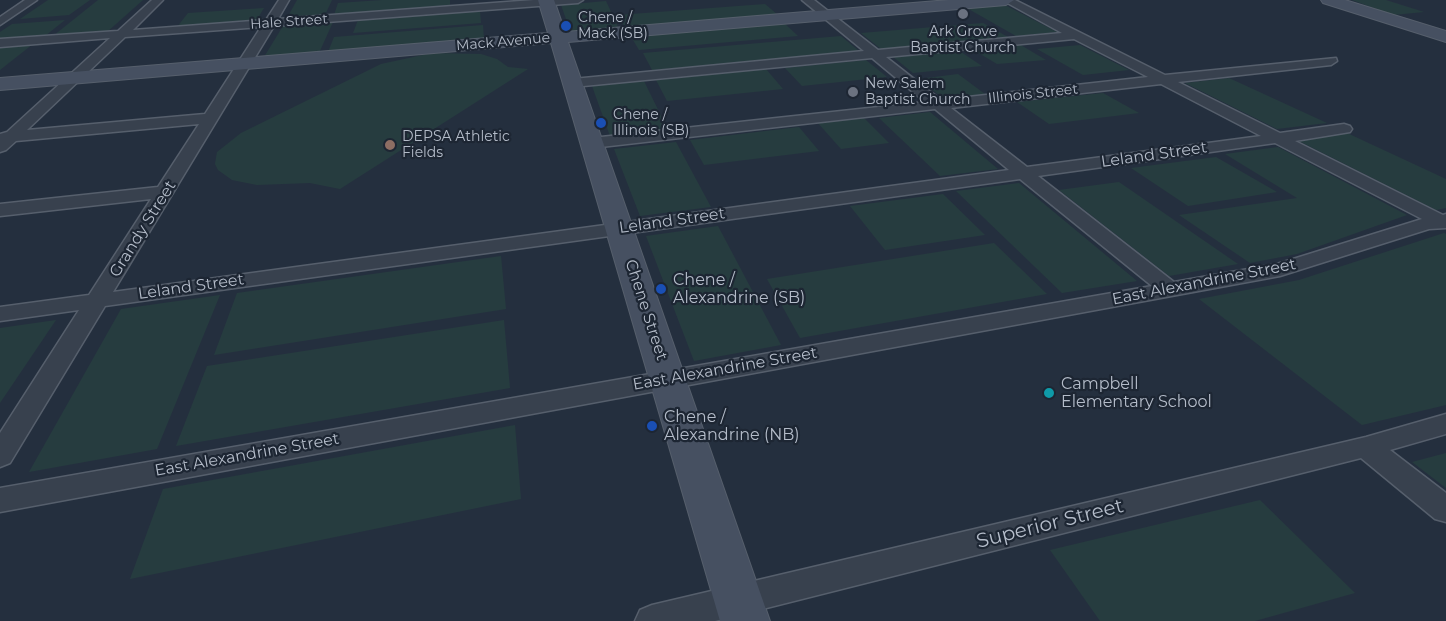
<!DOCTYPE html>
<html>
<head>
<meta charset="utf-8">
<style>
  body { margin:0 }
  canvas { display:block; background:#242f3e }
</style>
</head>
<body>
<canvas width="1446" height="621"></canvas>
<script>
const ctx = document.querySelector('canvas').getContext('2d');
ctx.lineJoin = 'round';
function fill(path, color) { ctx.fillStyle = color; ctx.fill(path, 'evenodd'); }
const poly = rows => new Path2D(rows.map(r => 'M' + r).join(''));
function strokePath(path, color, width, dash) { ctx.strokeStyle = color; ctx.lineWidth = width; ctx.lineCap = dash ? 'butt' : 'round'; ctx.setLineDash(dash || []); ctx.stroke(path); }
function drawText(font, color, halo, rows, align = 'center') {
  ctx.font = font + ' Montserrat,sans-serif'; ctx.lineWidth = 4.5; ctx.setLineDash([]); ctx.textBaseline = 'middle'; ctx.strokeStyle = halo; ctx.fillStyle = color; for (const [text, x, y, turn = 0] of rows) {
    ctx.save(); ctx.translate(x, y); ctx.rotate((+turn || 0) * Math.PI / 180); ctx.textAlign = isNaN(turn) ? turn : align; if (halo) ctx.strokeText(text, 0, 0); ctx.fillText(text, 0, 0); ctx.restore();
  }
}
fill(poly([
  [48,0,90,0,69,15,20,19],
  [98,0,143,0,107,32,53,36],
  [297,0,332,0,325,15,287,18],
  [382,0,450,0,450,6,334,15,338,3],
  [1352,0,1386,0,1424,12,1393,15],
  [606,1,619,29,571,33,561,5],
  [765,4,778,15,625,28,618,15],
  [1003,4,1057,32,1016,36,965,7],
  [264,8,256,21,177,27,188,13],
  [480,11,481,23,353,33,358,20],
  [65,20,45,36,0,39,0,32,12,24],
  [333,22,319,53,264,57,283,26],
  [783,22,798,36,639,50,630,35],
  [983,23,1008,37,881,49,861,33],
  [483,25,484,39,328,52,334,37],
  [841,36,859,51,652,70,643,53],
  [33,44,0,70,0,46],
  [1019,44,1046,60,997,64,972,49],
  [1080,45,1129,70,1083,75,1037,49],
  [958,50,982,66,913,73,892,56],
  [432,53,481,54,497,59,508,67,528,69,340,189,310,183,257,185,232,180,218,170,215,164,217,152,241,133,381,64],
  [866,60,887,77,802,86,785,68],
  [766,69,783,89,667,101,656,80],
  [958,74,985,94,943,98,918,79],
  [1229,78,1327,123,1277,129,1185,83],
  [644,81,668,130,610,136,592,86],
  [1103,93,1139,113,1049,124,1017,102],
  [930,112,998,169,940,176,879,118],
  [863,117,889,143,841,149,817,122],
  [799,127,819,151,704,165,690,140],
  [1347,133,1446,179,1446,208,1436,210,1297,140],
  [676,142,711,207,640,216,614,149],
  [1278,147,1407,215,1297,254,1250,263,1179,215,1297,198,1225,154],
  [1216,157,1277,192,1188,206,1131,168],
  [1119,182,1238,264,1169,276,1059,190],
  [1019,183,1137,281,1062,293,956,191],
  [943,194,985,235,885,250,850,206],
  [718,226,781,345,694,361,646,236],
  [1444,233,1446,234,1446,405,1362,425,1199,299,1299,280],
  [994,243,1047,294,800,338,767,279],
  [501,256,506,309,214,355,237,293],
  [220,295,157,449,29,472,121,309],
  [56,320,0,403,0,328],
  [504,320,510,388,176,446,207,366],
  [515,425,521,499,130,579,163,489],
  [1446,453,1446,488,1412,462],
  [1260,500,1355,593,1255,621,1100,621,1050,550]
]), '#263c3f');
const street = poly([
  [25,0,37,0,0,25,0,17,25,0],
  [152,0,163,0,133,30,266,20,279,0,289,0,278,19,534,0,583,0,578,3,274,26,113,292,1009,170,935,109,592,148,584,143,592,138,925,102,872,58,573,87,566,83,573,79,864,51,802,0,814,0,878,50,1062,33,1002,0,1015,0,1165,75,1336,58,1337,61,1331,65,1178,82,1280,133,1344,124,1350,126,1352,129,1350,132,1295,141,1443,215,1446,214,1446,228,1429,229,1280,276,0,512,0,488,1152,286,1020,179,105,306,10,463,0,467,0,433,79,310,0,321,0,307,89,295,151,199,0,216,0,204,158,187,199,124,16,141,6,150,0,152,0,134,7,132,110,38,0,47,0,39,118,31,152,0],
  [261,27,205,114,27,130,125,37,261,27],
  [1074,39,1148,77,941,100,886,57,1074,39],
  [1161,84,1261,136,1027,167,951,108,1161,84],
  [1275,143,1422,219,1277,264,1174,282,1038,176,1275,143],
  [1446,414,1446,434,1390,450,1446,493,1446,522,1435,519,1361,458,715,621,635,621,640,610,652,605,1366,437,1446,414]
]);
const secondary = poly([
  [538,0,554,0,565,32,949,0,1014,0,1006,5,568,42,770,621,720,621,551,43,0,90,0,78,548,33,538,0],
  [1321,0,1345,0,1446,31,1446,42,1323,3,1321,0]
]);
strokePath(street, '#565f6c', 3);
strokePath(secondary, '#565f6c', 2);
fill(street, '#38414e');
fill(secondary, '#465061');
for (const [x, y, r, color] of [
  [963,14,6,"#6b7280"],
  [566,26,6,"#1a4fb4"],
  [853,92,6,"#6b7280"],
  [601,123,6,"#1a4fb4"],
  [390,145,6,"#8d6e63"],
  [661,289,6,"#1a4fb4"],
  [1049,393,6,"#0f9aa8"],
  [652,426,6,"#1a4fb4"]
]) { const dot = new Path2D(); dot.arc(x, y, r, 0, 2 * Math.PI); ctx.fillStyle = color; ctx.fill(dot); strokePath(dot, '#1d2633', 2); }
drawText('14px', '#b4bcc9', '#1d2633', [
  ["Chene /",578,18],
  ["Mack (SB)",578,34],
  ["Ark Grove",963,32,"center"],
  ["Baptist Church",963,48,"center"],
  ["New Salem",865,84],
  ["Baptist Church",865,100],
  ["Chene /",613,115],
  ["Illinois (SB)",613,131],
  ["DEPSA Athletic",402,137],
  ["Fields",402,153]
], 'left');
drawText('14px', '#b4bcc9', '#1d2633', [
  ["Hale Street",289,22,-4],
  ["Mack Avenue",503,42,-5],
  ["Illinois Street",1033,94,-6]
]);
drawText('16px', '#b4bcc9', '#1d2633', [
  ["Leland Street",1154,155,-8],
  ["Leland Street",672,221,-8],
  ["Grandy Street",143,229,-58],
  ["East Alexandrine Street",1204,282,-11],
  ["Leland Street",191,287,-8],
  ["Chene Street",646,310,72],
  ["East Alexandrine Street",725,369,-10],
  ["East Alexandrine Street",247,455,-10]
]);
drawText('16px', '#b4bcc9', '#1d2633', [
  ["Chene /",673,280],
  ["Alexandrine (SB)",673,298],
  ["Campbell",1061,384],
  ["Elementary School",1061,402],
  ["Chene /",664,417],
  ["Alexandrine (NB)",664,435]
], 'left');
drawText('20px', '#b4bcc9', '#1d2633', [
  ["Superior Street",1050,524,-14]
]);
</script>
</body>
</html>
